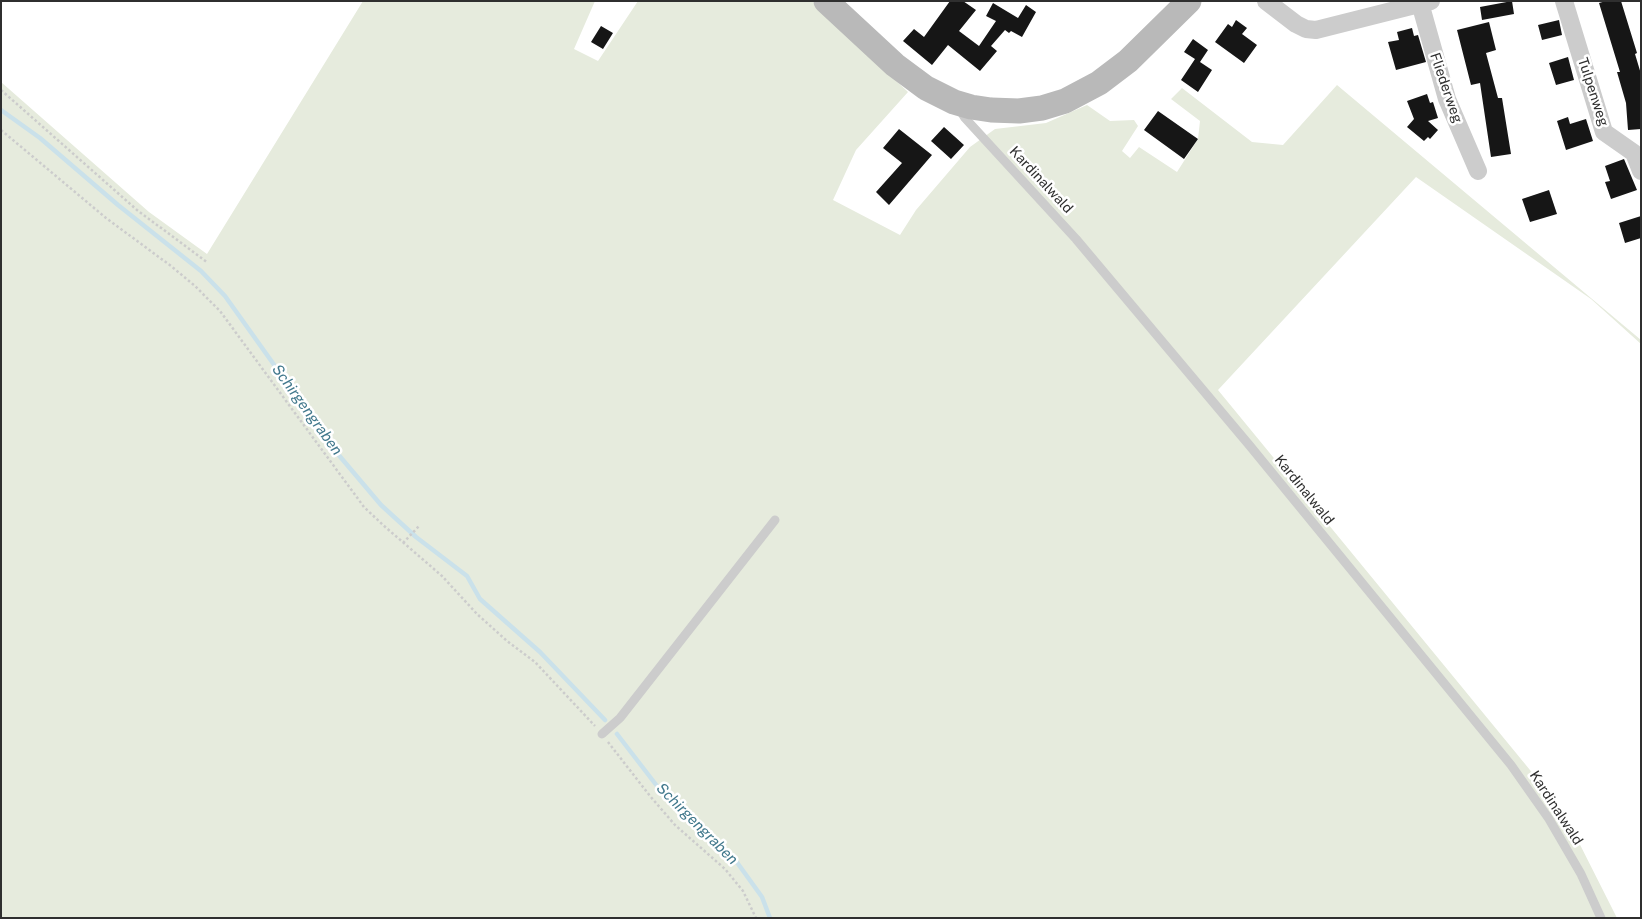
<!DOCTYPE html>
<html>
<head>
<meta charset="utf-8">
<style>
  body { margin:0 }
  #map { position:relative; width:1642px; height:919px; overflow:hidden; background:#fff; font-family:"Public Sans",sans-serif }
  canvas { display:block }
  .frame { position:absolute; inset:0; border:2px solid #2f2f2f; pointer-events:none }
</style>
</head>
<body>
<div id="map">
<canvas width="1642" height="919"></canvas>
<div class="frame"></div>
</div>
<script>
const ctx = document.querySelector('canvas').getContext('2d');
ctx.lineJoin = 'round';
function fill(path, color) { ctx.fillStyle = color; ctx.fill(path, 'evenodd'); }
const poly = rows => new Path2D(rows.map(r => 'M' + r).join(''));
function strokePath(path, color, width, dash) { ctx.strokeStyle = color; ctx.lineWidth = width; ctx.lineCap = dash ? 'butt' : 'round'; ctx.setLineDash(dash || []); ctx.stroke(path); }
function drawText(font, color, halo, rows, align = 'center') {
  ctx.font = font + ' "Public Sans",sans-serif'; ctx.lineWidth = 5; ctx.setLineDash([]); ctx.textBaseline = 'middle'; ctx.strokeStyle = halo; ctx.fillStyle = color; for (const [text, x, y, turn = 0] of rows) {
    ctx.save(); ctx.translate(x, y); ctx.rotate((+turn || 0) * Math.PI / 180); ctx.textAlign = isNaN(turn) ? turn : align; if (halo) ctx.strokeText(text, 0, 0); ctx.fillText(text, 0, 0); ctx.restore();
  }
}
fill(poly([
  [363,1,595,1,574,49,598,61,638,1,812,1,908,92,856,150,833,200,900,235,916,210,970,147,995,129,1046,123,1087,105,1110,121,1134,120,1138,126,1122,151,1130,158,1139,147,1177,172,1198,139,1200,121,1171,99,1182,88,1252,142,1283,145,1337,85,1641,340,1641,344,1591,299,1416,177,1218,390,1562,809,1617,918,1,918,1,82,149,212,207,254]
]), '#e6ebdd');
strokePath(poly([
  [1,110,40,138,118,205,201,271,225,296,337,453,381,505,416,537,467,576,480,599,540,652,605,720],
  [617,734,667,799,689,821,736,861,762,897,770,918]
]), '#cae1ea', 4.5);
fill(poly([
  [950,1,963,1,976,10,959,31,979,46,996,21,986,16,993,3,1018,18,1026,5,1036,12,1022,37,1011,31,1009,33,1005,30,991,46,997,51,980,71,948,45,932,65,903,41,914,29,924,37],
  [1512,1,1514,14,1482,20,1480,7],
  [1606,1,1621,1,1637,53,1635,54,1641,74,1641,129,1628,130,1626,103,1617,72,1620,72,1599,3],
  [1236,20,1247,28,1242,34,1257,45,1244,63,1215,42,1228,24,1232,27],
  [1559,20,1562,35,1542,40,1538,25],
  [1489,22,1496,50,1486,53,1498,98,1502,98,1511,154,1491,157,1480,83,1471,85,1457,30],
  [601,26,613,33,603,49,591,42],
  [1412,28,1414,36,1418,35,1426,62,1396,70,1388,42,1399,40,1397,32],
  [1193,39,1208,50,1200,62,1212,70,1198,92,1181,80,1195,59,1184,52],
  [1568,57,1574,80,1556,85,1549,63],
  [1427,94,1430,103,1433,102,1438,118,1428,121,1438,130,1430,139,1428,137,1424,141,1407,127,1414,119,1407,101],
  [1158,111,1198,139,1184,159,1144,130],
  [1568,117,1570,124,1586,119,1593,141,1566,150,1557,121],
  [944,127,964,145,951,159,931,141],
  [899,129,932,155,889,205,876,192,902,163,883,148],
  [1624,159,1637,190,1611,199,1605,182,1610,181,1605,166],
  [1549,190,1557,214,1530,222,1522,199],
  [1641,216,1641,238,1625,243,1619,223]
]), '#161616');
strokePath(poly([
  [1,90,137,210,208,263],
  [1,130,106,218,171,266,195,286,220,311,364,507,383,525,442,576,477,614,507,641,535,662,595,726],
  [403,543,420,525],
  [608,742,650,796,675,825,725,869,743,891,756,918]
]), '#ccc', 2.5, [2.5, 2.5]);
strokePath(poly([
  [960,110,965,118,1076,239,1250,446,1511,765,1549,819,1581,874,1601,918],
  [602,734,620,718,775,520]
]), '#ccc', 9);
strokePath(poly([
  [1266,1,1296,24,1306,29,1316,30,1431,1],
  [1564,1,1604,132,1634,153,1641,171],
  [1420,3,1447,99,1478,171]
]), '#ccc', 18);
strokePath(poly([
  [826,1,895,65,926,88,954,102,971,107,991,110,1019,111,1042,108,1065,101,1099,83,1128,61,1189,1]
]), '#b9b9b9', 25);
drawText('14px', '#2f2f2f', '#fff', [
  ["Fliederweg",1446,88,71],
  ["Tulpenweg",1593,92,72],
  ["Kardinalwald",1041,180,47],
  ["Kardinalwald",1304,490,51],
  ["Kardinalwald",1556,808,57]
]);
drawText('italic 15px', '#41788c', '#fff', [
  ["Schirgengraben",307,410,54],
  ["Schirgengraben",697,824,45]
]);
</script>
</body>
</html>
